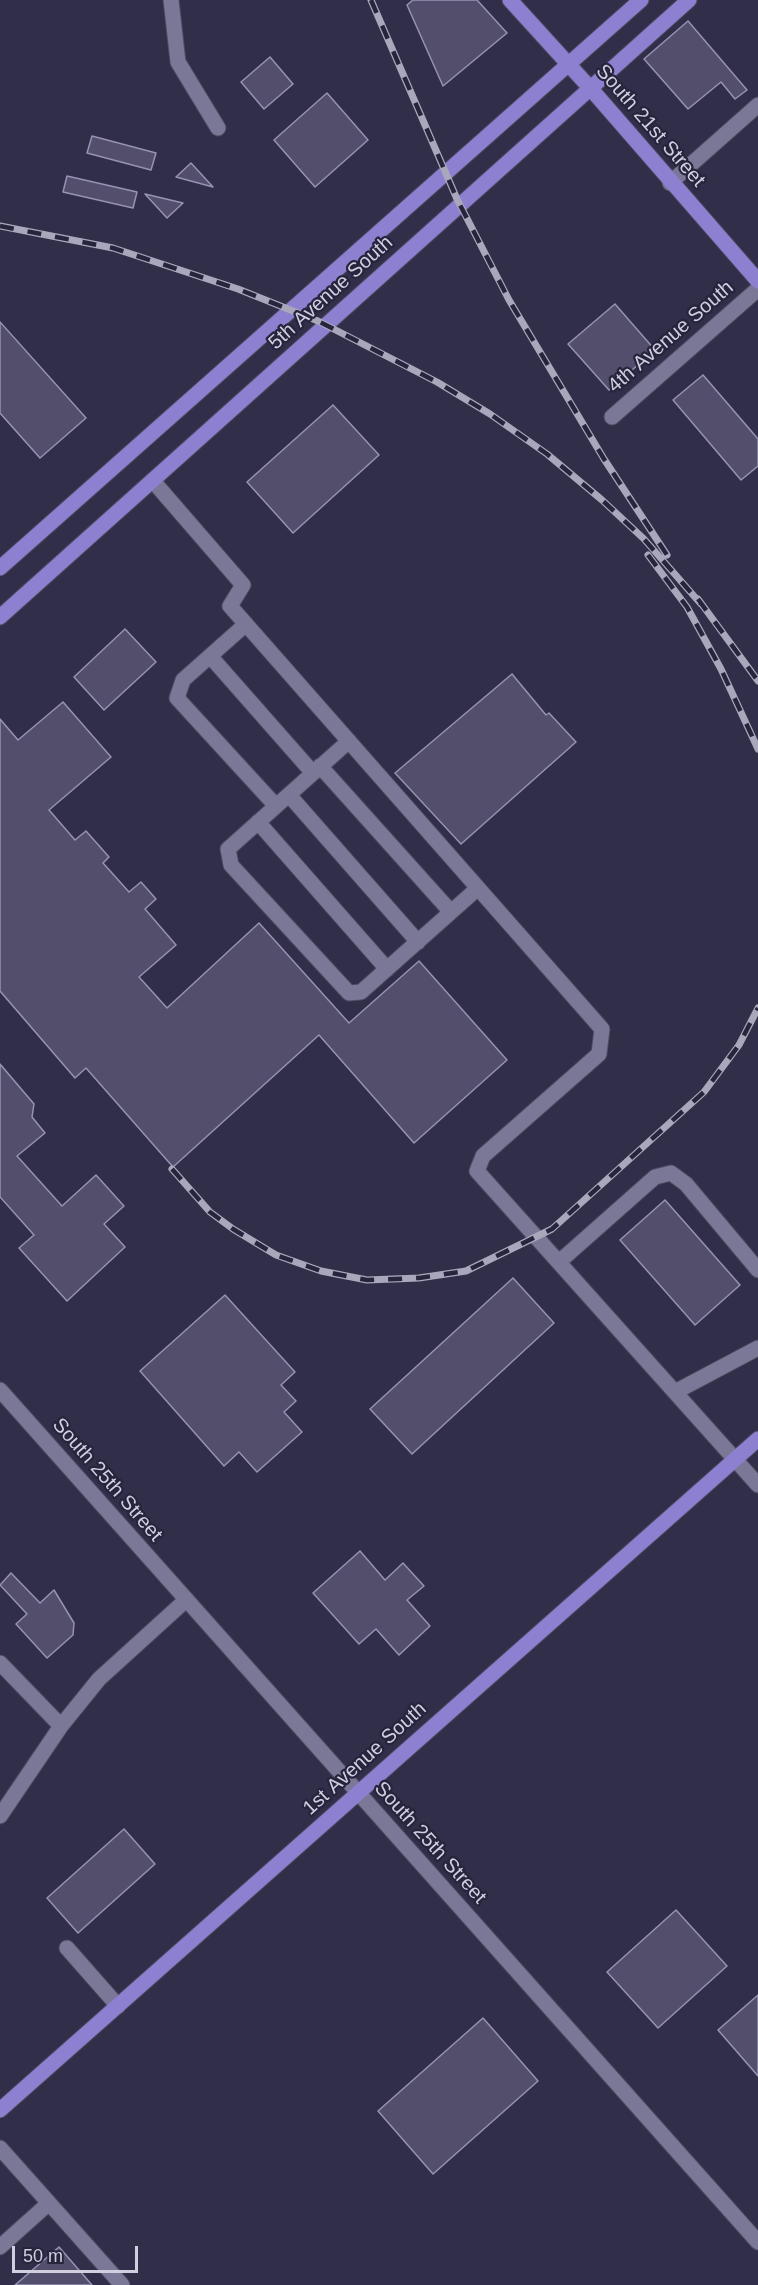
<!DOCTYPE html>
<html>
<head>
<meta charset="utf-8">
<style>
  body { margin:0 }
  #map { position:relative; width:758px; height:2285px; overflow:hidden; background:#312e49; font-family:Helvetica,sans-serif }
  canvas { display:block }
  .scale { position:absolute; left:12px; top:2246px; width:126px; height:27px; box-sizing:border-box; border:3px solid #d0cfe0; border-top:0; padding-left:8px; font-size:18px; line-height:21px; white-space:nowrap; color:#d0cfe0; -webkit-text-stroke:4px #27243e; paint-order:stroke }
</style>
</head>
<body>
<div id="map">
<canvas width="758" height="2285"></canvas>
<div class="scale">50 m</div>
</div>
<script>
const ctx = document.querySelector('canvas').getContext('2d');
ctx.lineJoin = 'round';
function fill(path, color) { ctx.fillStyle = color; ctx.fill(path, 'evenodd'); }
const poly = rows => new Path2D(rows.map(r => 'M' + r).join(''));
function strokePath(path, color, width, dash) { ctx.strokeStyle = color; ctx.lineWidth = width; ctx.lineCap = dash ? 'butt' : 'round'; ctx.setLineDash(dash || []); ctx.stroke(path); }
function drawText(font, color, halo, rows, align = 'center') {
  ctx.font = font + ' Helvetica,sans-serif'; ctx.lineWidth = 4.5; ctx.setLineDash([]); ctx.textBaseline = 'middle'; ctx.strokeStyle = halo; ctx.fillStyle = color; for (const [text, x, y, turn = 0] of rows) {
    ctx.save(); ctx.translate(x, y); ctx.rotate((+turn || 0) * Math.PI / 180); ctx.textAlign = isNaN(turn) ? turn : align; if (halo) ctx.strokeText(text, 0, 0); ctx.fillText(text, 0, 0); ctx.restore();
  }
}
const building = poly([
  [413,0,477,0,507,33,443,86,407,5,413,0],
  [688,21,747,90,735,99,721,82,688,109,644,59,688,21],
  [270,57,293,84,264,109,241,82,270,57],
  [327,93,368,140,315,187,274,140,327,93],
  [92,136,156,153,151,170,87,153,92,136],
  [191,163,213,187,176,177,191,163],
  [67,176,137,192,133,208,63,192,67,176],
  [145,194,183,203,167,218,145,194],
  [615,304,655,350,609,390,568,344,615,304],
  [0,322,86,418,40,458,0,413,0,322],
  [703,375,758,439,758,466,741,480,673,400,703,375],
  [333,405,379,455,293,533,247,482,333,405],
  [125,629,156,662,104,710,74,677,125,629],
  [512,674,546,715,549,713,576,742,461,844,395,773,512,674],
  [63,702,111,757,49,810,75,840,86,831,109,857,103,863,129,892,141,882,156,899,145,909,176,945,139,977,167,1008,259,923,349,1023,419,961,507,1060,414,1143,319,1035,173,1167,86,1068,75,1078,0,991,0,719,18,740,63,702],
  [0,1064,34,1104,32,1117,45,1133,17,1156,62,1206,96,1175,124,1206,104,1224,125,1247,67,1301,19,1248,34,1235,0,1197,0,1064],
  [665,1200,740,1285,695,1325,620,1240,665,1200],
  [513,1278,554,1323,412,1454,370,1409,513,1278],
  [225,1295,295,1372,281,1385,296,1401,284,1412,302,1432,257,1472,239,1452,224,1466,140,1371,225,1295],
  [360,1551,385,1580,403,1563,424,1586,407,1600,430,1626,399,1655,376,1629,359,1644,313,1593,360,1551],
  [11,1573,40,1603,54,1590,74,1623,73,1635,47,1658,16,1624,27,1614,0,1585,11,1573],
  [124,1829,155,1864,78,1933,47,1898,124,1829],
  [676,1910,727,1966,658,2028,607,1972,676,1910],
  [758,1995,758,2076,718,2030,758,1995],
  [483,2018,538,2081,433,2174,378,2111,483,2018],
  [59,2247,92,2285,15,2285,59,2247]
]);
fill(building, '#524e6b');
strokePath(building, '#9693b3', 1.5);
const minor = poly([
  [171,0,178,62,218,128],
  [670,183,758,105],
  [612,417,758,289],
  [153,481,243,585,230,606,602,1029,599,1054,483,1156,477,1171,758,1485],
  [246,624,183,680,177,698,276,806],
  [210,656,313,773],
  [349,741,228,849,231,865,349,993,361,992,478,888],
  [320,766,451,912],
  [289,795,418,942],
  [258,822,387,969],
  [559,1262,655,1177,671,1173,686,1184,758,1270],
  [0,1390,758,2242],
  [675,1392,758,1348],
  [0,1663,61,1726],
  [0,1816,61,1726,99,1679,186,1600],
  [67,1948,118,2006],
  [0,2148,122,2285],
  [0,2247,49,2203]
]);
const major = poly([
  [510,0,591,89,758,281],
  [0,568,641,0],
  [0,617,689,0],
  [0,2110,758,1439]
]);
strokePath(minor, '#4c4960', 17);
strokePath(major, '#4c4960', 17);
strokePath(minor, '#7b7897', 15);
strokePath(major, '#8d80d1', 15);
const rail = poly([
  [371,0,457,199,509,300,604,459,667,555],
  [0,226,113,248,238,289,318,321,437,382,490,414,547,454,602,500,644,539,701,604],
  [648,555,687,607,721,669,758,749],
  [698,599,758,681],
  [172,1169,210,1212,233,1229,276,1255,321,1271,367,1280,419,1278,466,1271,552,1229,704,1092,739,1045,758,1008]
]);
strokePath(rail, '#a9a7bb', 7);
strokePath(rail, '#27243e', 4.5, [14]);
drawText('20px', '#d0cfe0', '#27243e', [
  ["South 21st Street",650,126,49],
  ["5th Avenue South",331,293,-42],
  ["4th Avenue South",671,337,-41],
  ["South 25th Street",107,1480,49],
  ["1st Avenue South",365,1759,-42],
  ["South 25th Street",430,1843,48]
]);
</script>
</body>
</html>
